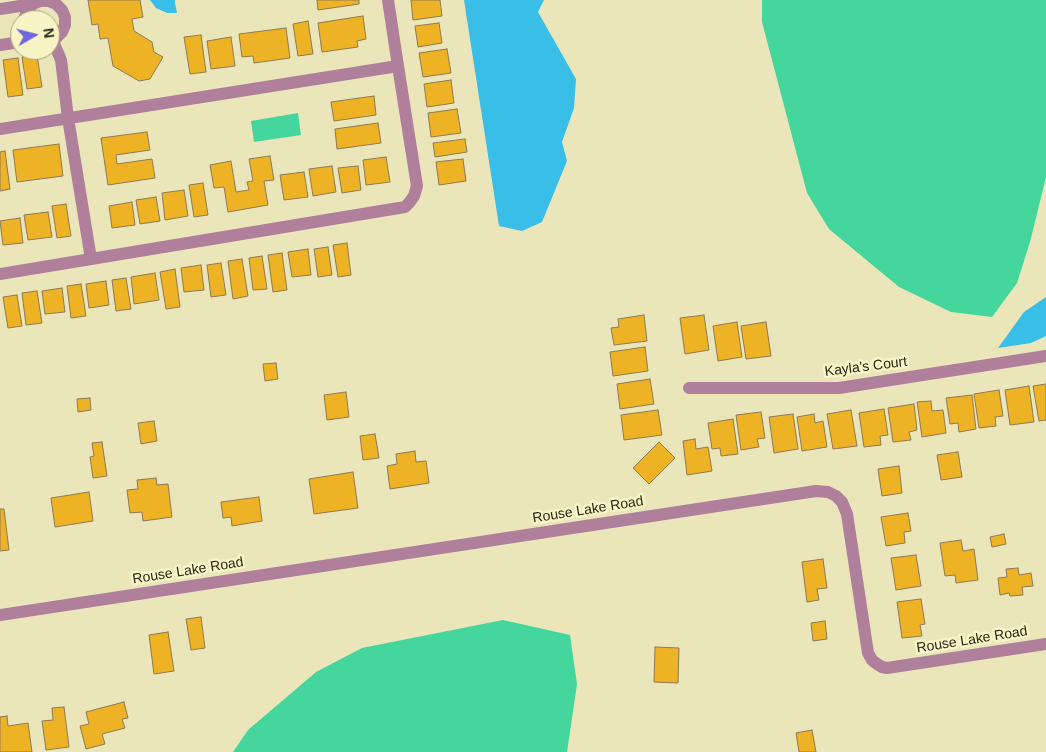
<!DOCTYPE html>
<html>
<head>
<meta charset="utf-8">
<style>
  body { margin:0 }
  #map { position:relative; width:1046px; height:752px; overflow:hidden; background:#eae6ba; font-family:Arial,sans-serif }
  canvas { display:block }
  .north { position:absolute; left:10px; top:10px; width:50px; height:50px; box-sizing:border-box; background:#f8f4c6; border:1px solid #a5a27f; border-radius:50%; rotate:82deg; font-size:14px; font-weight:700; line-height:20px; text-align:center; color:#282615 }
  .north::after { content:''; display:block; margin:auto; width:18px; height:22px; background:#6f65df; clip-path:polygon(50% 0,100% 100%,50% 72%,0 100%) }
</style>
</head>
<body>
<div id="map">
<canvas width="1046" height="752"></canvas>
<div class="north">N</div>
</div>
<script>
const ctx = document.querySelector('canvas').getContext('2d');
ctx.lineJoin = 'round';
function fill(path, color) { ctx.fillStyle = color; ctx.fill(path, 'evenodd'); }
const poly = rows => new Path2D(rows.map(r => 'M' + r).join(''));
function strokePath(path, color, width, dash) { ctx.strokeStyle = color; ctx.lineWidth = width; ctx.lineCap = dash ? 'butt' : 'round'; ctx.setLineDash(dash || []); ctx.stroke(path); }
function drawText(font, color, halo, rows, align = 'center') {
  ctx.font = font + ' Arial,sans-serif'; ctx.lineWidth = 5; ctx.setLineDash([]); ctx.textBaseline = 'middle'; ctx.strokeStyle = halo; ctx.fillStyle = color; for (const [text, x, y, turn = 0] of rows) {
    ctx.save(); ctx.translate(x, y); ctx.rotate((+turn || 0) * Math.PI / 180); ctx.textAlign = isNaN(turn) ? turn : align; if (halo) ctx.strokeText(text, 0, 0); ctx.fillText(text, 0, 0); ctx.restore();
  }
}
fill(poly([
  [762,0,1046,0,1046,177,1030,242,1017,283,992,317,951,312,899,287,829,229,807,193,762,22],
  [298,113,301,135,254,142,251,121],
  [503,620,570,635,577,684,567,752,233,752,248,730,316,672,362,648]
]), '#44d69d');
fill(poly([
  [150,0,175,0,175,3,177,13,167,13,156,8],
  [464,0,544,0,538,12,576,79,574,108,562,142,567,161,542,222,522,231,499,226],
  [1046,297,1046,336,1031,343,998,348,1024,312]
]), '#38bee7');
const building = poly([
  [88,0,140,0,143,17,132,19,134,31,152,42,154,52,163,57,150,79,139,81,113,66,108,38,100,39,98,24,92,25,88,0],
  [317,0,359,0,359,4,318,10,317,0],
  [411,0,440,0,442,16,413,20,411,0],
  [363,16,366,39,357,41,358,47,322,52,318,23,363,16],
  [308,21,313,54,298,56,293,24,308,21],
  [439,23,442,43,418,47,415,26,439,23],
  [286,28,290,58,254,63,253,56,242,57,239,34,286,28],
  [201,35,206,72,190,74,184,37,201,35],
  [231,37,235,66,211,69,207,41,231,37],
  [447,49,451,73,423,77,419,53,447,49],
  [37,55,42,87,27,89,22,57,37,55],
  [18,58,23,95,8,97,3,60,18,58],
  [451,80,454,103,427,107,424,84,451,80],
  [374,96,376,115,334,121,331,102,374,96],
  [457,109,461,133,431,137,428,113,457,109],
  [378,123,381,143,337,149,335,129,378,123],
  [147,132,150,150,116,155,117,164,152,159,155,178,108,185,101,138,147,132],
  [465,139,467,152,435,157,433,143,465,139],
  [59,144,63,176,17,182,13,150,59,144],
  [5,151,10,189,0,191,0,152,5,151],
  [270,156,274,180,264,181,268,205,228,212,224,187,214,188,210,165,231,161,236,192,249,190,247,182,253,181,249,159,270,156],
  [386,157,390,182,366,185,363,160,386,157],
  [463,159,466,181,439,185,436,162,463,159],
  [332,166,336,192,313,196,309,169,332,166],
  [358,166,361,190,342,193,338,168,358,166],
  [304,172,308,197,284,200,280,175,304,172],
  [203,183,208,215,194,217,189,185,203,183],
  [184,190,188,216,165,220,162,193,184,190],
  [156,197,160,221,140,224,136,200,156,197],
  [132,202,135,225,112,228,109,206,132,202],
  [66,204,71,236,57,238,52,206,66,204],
  [48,212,52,237,28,240,24,215,48,212],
  [20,218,23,243,3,245,0,221,20,218],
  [347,243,351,275,338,277,333,245,347,243],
  [328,247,332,275,318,277,314,249,328,247],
  [308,249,311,275,292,277,288,252,308,249],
  [282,253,287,290,273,292,268,255,282,253],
  [262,256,267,289,253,290,249,258,262,256],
  [242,259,248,296,233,299,228,261,242,259],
  [221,263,226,295,211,297,207,265,221,263],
  [201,265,204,290,184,292,181,268,201,265],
  [175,269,180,307,166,309,160,272,175,269],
  [155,273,159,300,134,304,131,277,155,273],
  [126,278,131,309,116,311,112,280,126,278],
  [106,281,109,305,89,308,86,284,106,281],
  [81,284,86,316,71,318,67,286,81,284],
  [62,288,65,312,45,314,42,291,62,288],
  [37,291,42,323,26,325,22,293,37,291],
  [17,295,22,326,8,328,3,297,17,295],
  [644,315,647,341,614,345,611,328,619,327,618,319,644,315],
  [704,315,709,350,685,354,680,318,704,315],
  [737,322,742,357,718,361,713,326,737,322],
  [766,322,771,356,746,359,741,326,766,322],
  [645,347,648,371,613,376,610,352,645,347],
  [276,363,278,379,265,381,263,364,276,363],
  [650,379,654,404,620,409,617,384,650,379],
  [1046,384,1046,420,1039,421,1033,386,1046,384],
  [1029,386,1034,422,1010,425,1005,390,1029,386],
  [999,390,1003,416,995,417,996,426,979,428,974,394,999,390],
  [346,392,349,417,327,420,324,395,346,392],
  [972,395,976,429,959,432,958,423,950,424,946,398,972,395],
  [90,398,91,410,78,412,77,399,90,398],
  [931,401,932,411,943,410,946,433,922,437,917,402,931,401],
  [914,404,917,430,909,432,911,440,893,442,888,408,914,404],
  [884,409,888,435,880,436,881,445,864,447,859,413,884,409],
  [658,410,662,435,624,440,621,415,658,410],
  [851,410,857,446,833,449,827,414,851,410],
  [761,412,765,438,757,439,759,447,741,450,736,415,761,412],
  [793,414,798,449,774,453,769,417,793,414],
  [814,414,815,423,823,421,827,447,802,451,797,417,814,414],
  [733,419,738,454,721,456,720,448,712,449,708,423,733,419],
  [154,421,157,441,141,444,138,423,154,421],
  [375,434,379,458,363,460,360,436,375,434],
  [695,439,696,449,708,447,712,471,687,475,683,441,695,439],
  [102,442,107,476,93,478,90,457,94,456,92,443,102,442],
  [659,442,675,458,649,484,633,468,659,442],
  [415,451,416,462,426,461,429,483,390,489,387,466,397,464,396,454,415,451],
  [958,452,962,477,941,480,937,455,958,452],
  [899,466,902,493,882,496,878,469,899,466],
  [353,472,358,508,314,514,309,479,353,472],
  [156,478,157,485,168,484,172,517,143,521,142,512,130,513,127,490,138,489,137,480,156,478],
  [89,492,93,521,55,527,51,498,89,492],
  [259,497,262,521,232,526,231,517,223,518,221,502,259,497],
  [0,509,4,509,9,550,0,551,0,509],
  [908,513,911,531,904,532,905,543,886,546,881,517,908,513],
  [1004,534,1006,544,992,547,990,537,1004,534],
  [961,540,963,551,974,549,978,580,956,583,955,575,945,576,940,543,961,540],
  [916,555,921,586,896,590,891,558,916,555],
  [823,559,827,588,817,589,819,600,807,602,802,562,823,559],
  [1018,568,1019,575,1031,573,1033,586,1022,587,1023,595,1010,596,1009,593,1000,595,998,578,1007,577,1006,569,1018,568],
  [921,599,925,624,920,625,922,636,902,638,897,602,921,599],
  [201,617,205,648,191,650,186,619,201,617],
  [825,621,827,639,813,641,811,623,825,621],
  [168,632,174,671,154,674,149,635,168,632],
  [655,647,679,648,678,683,654,682,655,647],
  [124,702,128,718,122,719,125,728,102,734,105,744,86,749,80,726,89,724,86,712,124,702],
  [64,707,69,747,46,750,42,721,53,720,52,708,64,707],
  [7,716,8,726,28,723,32,752,0,752,0,717,7,716],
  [812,730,816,752,799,752,796,733,812,730]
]);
fill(building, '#eeb325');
strokePath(building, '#8d7953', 1);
strokePath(poly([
  [0,9,33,4],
  [24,20,27,11,33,4,40,1,49,1,56,4,62,10,65,17,65,25,62,32,53,41,50,41],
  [0,45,20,42],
  [0,129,398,66,388,0],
  [91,259,405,207,409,203,414,196,417,186,398,66],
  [0,274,91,259,68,118,61,60,53,41],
  [689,388,839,388,1046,356],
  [0,615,816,491,828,492,836,496,842,502,847,514,868,653,872,660,877,664,882,667,887,668,1046,644]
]), '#af7f9b', 12);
drawText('14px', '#282615', '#f8f4c6', [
  ["Kayla's Court",866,367,-7],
  ["Rouse Lake Road",588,510,-9],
  ["Rouse Lake Road",188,571,-9],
  ["Rouse Lake Road",972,640,-9]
]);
</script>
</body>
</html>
